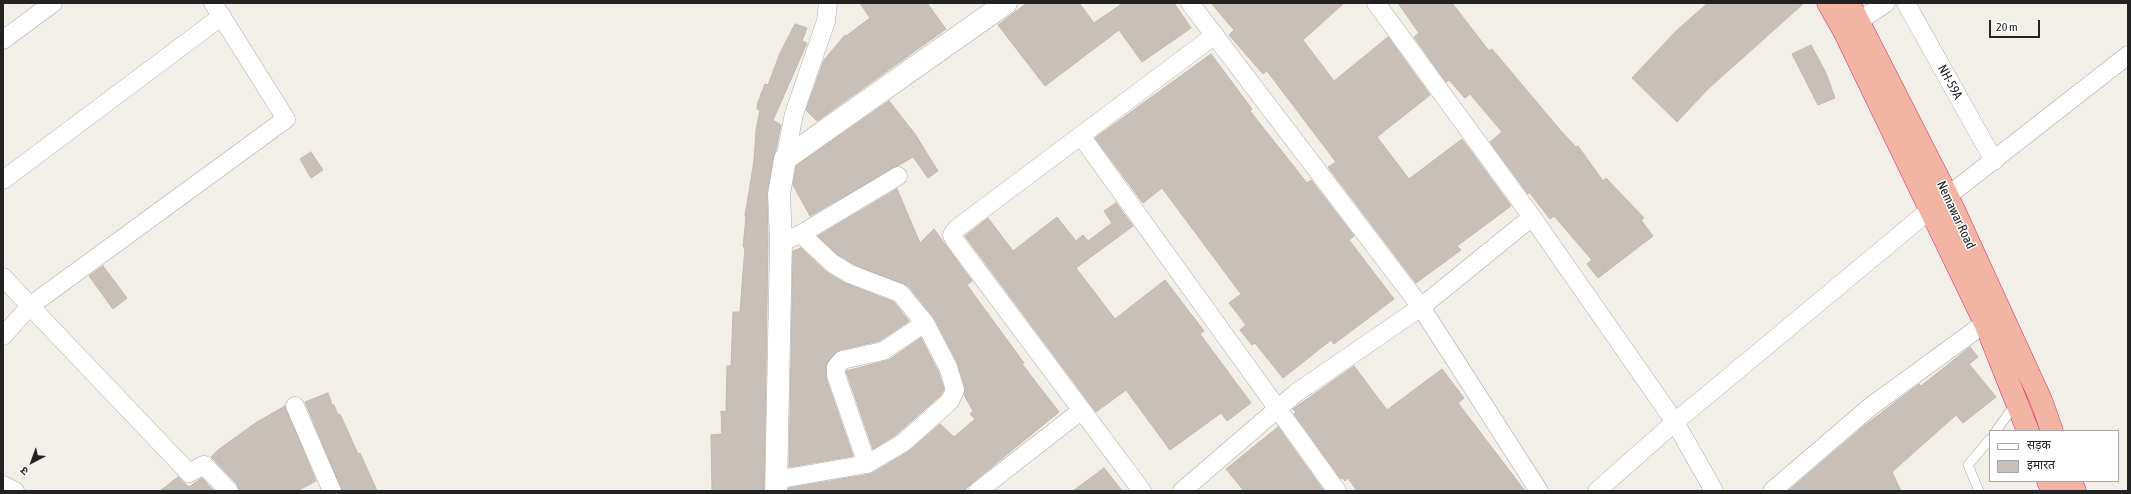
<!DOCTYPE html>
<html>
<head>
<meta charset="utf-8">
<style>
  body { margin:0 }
  #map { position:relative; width:2131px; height:494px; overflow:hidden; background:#f2efe9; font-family:"Asap Condensed","Noto Sans Devanagari",sans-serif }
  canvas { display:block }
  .frame { position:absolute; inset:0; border:4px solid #222; pointer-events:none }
  .legend { position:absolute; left:1989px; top:430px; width:130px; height:52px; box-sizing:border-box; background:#fff; border:1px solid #a7a7a7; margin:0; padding:5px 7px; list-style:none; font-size:12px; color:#222 }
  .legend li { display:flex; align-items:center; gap:8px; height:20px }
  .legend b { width:20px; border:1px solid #a7a7a7 }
  .north { position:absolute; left:12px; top:442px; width:40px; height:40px; -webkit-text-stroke:3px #fff; paint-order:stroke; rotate:221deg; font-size:11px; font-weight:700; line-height:16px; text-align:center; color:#222 }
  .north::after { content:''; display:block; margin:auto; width:14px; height:18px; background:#222; clip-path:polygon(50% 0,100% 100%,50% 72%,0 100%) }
  .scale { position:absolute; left:1989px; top:20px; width:51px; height:18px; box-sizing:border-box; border:2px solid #222; border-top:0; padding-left:5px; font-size:12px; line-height:14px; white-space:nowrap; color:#222; -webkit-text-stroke:3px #fff; paint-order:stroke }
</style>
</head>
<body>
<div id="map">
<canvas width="2131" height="494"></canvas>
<div class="frame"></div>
<ul class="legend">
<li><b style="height:5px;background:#fff"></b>सड़क</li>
<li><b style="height:11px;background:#c7bfb8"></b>इमारत</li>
</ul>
<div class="north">उ</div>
<div class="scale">20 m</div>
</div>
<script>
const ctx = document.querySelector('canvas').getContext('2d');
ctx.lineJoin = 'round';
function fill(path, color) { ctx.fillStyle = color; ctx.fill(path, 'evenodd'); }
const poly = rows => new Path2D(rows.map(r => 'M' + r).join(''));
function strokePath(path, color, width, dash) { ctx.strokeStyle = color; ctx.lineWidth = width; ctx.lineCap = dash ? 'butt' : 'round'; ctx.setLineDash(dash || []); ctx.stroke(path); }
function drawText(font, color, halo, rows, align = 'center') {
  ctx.font = font + ' "Asap Condensed",sans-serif'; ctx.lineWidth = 3; ctx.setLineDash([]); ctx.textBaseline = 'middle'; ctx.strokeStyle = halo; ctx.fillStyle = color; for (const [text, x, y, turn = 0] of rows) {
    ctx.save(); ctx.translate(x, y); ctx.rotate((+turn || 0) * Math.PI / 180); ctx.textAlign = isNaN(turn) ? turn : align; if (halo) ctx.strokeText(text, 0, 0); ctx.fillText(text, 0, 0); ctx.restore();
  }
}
const building = poly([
  [860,3,927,3,946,29,817,121,806,110,824,60,845,35,846,36,870,18,860,3],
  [1027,3,1079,3,1094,23,1123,3,1174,3,1191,28,1142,62,1119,30,1045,86,998,25,1027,3],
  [1211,3,1344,3,1303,40,1334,81,1388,37,1430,95,1377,137,1409,179,1462,139,1511,206,1457,246,1461,250,1416,283,1328,167,1336,162,1267,71,1263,74,1229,35,1234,30,1211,3],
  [1398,3,1452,3,1489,51,1492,49,1561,131,1576,147,1578,146,1603,181,1606,178,1644,218,1641,220,1653,236,1598,278,1587,264,1592,260,1554,216,1550,219,1529,192,1528,194,1490,142,1502,132,1470,94,1465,98,1449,80,1446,82,1414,37,1419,33,1398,3],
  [1708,3,1804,3,1708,89,1677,122,1632,78,1677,30,1708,3],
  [795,24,807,28,802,41,807,43,773,120,781,125,767,192,768,242,764,491,712,491,711,435,722,434,721,411,726,412,727,366,731,366,733,312,740,312,745,247,743,247,746,217,745,216,754,161,756,130,760,110,757,109,758,102,765,84,768,85,780,53,795,24],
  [1811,45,1826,73,1835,98,1818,105,1792,54,1811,45],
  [1211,54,1252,109,1250,111,1307,183,1311,180,1354,236,1349,240,1394,299,1334,344,1331,340,1283,378,1255,343,1252,345,1240,330,1246,325,1229,303,1241,294,1162,188,1143,203,1095,138,1211,54],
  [889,101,915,134,938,171,928,178,913,157,810,216,793,185,796,166,889,101],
  [311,152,323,170,311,178,300,159,311,152],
  [897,189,920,243,934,229,972,281,967,285,1024,363,1022,364,1059,412,972,483,964,491,788,491,789,488,871,474,908,452,940,424,954,437,975,419,970,414,973,411,964,395,965,387,957,362,934,318,908,286,855,265,838,255,818,236,897,189],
  [1116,203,1133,226,1076,268,1115,319,1165,280,1204,331,1200,334,1251,403,1227,421,1221,413,1170,450,1126,390,1096,412,965,236,988,218,1013,251,1057,217,1076,241,1083,235,1088,241,1112,223,1104,211,1116,203],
  [801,248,825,271,845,283,894,302,909,321,879,341,840,350,828,361,826,367,826,378,853,456,789,467,793,251,801,248],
  [103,266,127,298,113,309,89,276,103,266],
  [921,338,938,371,944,389,941,395,897,434,873,449,846,371,889,360,921,338],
  [1970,347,1978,357,1969,364,1996,397,1963,423,1956,415,1892,472,1901,491,1788,491,1864,426,1919,384,1921,386,1970,347],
  [1354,366,1387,410,1442,369,1464,398,1458,403,1525,491,1357,491,1348,478,1345,481,1342,477,1341,479,1294,414,1296,412,1293,409,1354,366],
  [328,393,332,405,334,405,338,415,340,414,358,454,360,453,377,491,342,491,305,402,328,393],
  [285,406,316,481,297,491,239,491,237,484,211,457,218,450,257,422,285,406],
  [1278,427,1324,491,1244,491,1226,469,1278,427],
  [1104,468,1122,491,1073,491,1104,468],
  [178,477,189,487,202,478,214,491,160,491,178,477]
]);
fill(building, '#c7bfb8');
strokePath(building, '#c4b6ab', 1);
const service = poly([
  [1996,431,2016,403],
  [1979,491,1968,465,1990,439]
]);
const minor = poly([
  [213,3,286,119,30,306,189,473,204,465,229,491],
  [1190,3,1421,307,1539,491],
  [1376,3,1532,217,1675,422,1714,491],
  [1906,3,1994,161],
  [1847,29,1886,3],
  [3,40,53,3],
  [1081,136,1337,491],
  [785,159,794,114,826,21,828,3],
  [3,180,222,16],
  [801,234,898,176],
  [3,277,30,306,3,336],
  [295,406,332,491],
  [867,464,836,375,836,367,842,360,883,351,925,323],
  [775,480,867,464,903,443,950,401,955,390,948,367,925,323,900,293,850,274,832,263,801,234,781,242],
  [3,485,15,491],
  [978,491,1082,410],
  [1142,491,956,242,952,235,956,229,1215,35],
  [1182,491,1296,393,1421,307,1532,217],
  [1597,491,1675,422,1931,209,2128,55],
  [1772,491,1870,407,1985,323]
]);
const tertiary = poly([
  [776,491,781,242,779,194,785,159,1006,3]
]);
const trunk = poly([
  [1828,3,1844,31,1985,323,2028,431],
  [1849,3,1948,197,2041,400,2052,431],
  [2048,481,2052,491],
  [2071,481,2075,491]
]);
strokePath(service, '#a9a9a9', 10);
strokePath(minor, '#a9a9a9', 19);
strokePath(tertiary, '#a9a9a9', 23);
strokePath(trunk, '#dc2a67', 23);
strokePath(service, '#fff', 9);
strokePath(minor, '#fff', 18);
strokePath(tertiary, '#fff', 22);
strokePath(trunk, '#f2b4a3', 22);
drawText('13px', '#222', '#fff', [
  ["NH-59A",1950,82,61],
  ["Nemawar Road",1956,215,65]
]);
</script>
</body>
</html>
